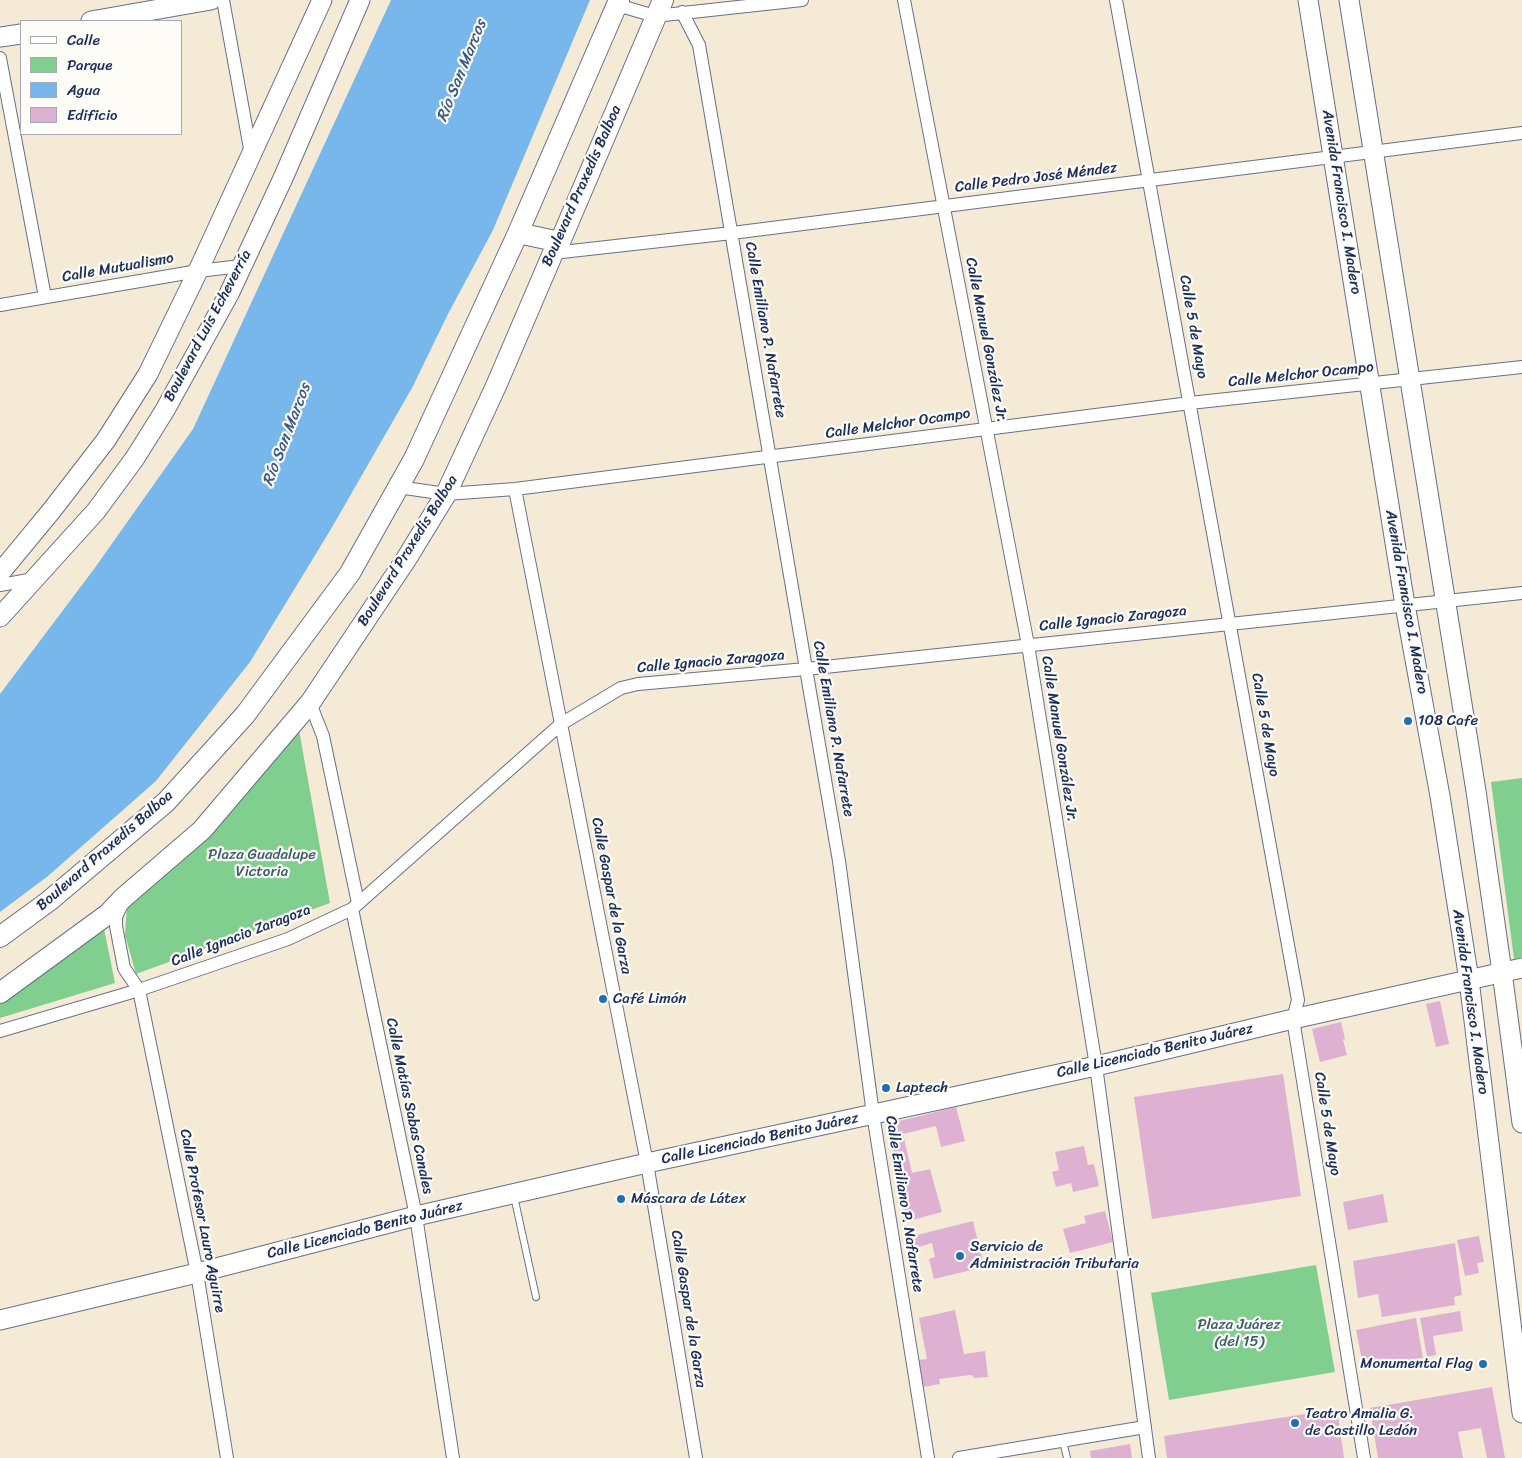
<!DOCTYPE html>
<html>
<head>
<meta charset="utf-8">
<style>
  body { margin:0 }
  #map { position:relative; width:1522px; height:1458px; overflow:hidden; background:#f5ead6; font-family:Sriracha,sans-serif }
  canvas { display:block }
  .legend { position:absolute; left:20px; top:20px; width:162px; height:115px; box-sizing:border-box; background:#fdfcf7; border:1px solid #a3aaba; margin:0; padding:6px 9px; list-style:none; font-size:15px; color:#1b2f5e }
  .legend li { display:flex; align-items:center; gap:10px; height:25px }
  .legend b { width:25px; border:1px solid #a3aaba }
</style>
</head>
<body>
<div id="map">
<canvas width="1522" height="1458"></canvas>
<ul class="legend">
<li><b style="height:6px;background:#fff"></b>Calle</li>
<li><b style="height:14px;background:#81cf8f"></b>Parque</li>
<li><b style="height:14px;background:#78b7ec"></b>Agua</li>
<li><b style="height:14px;background:#deb1d2"></b>Edificio</li>
</ul>
</div>
<script>
const ctx = document.querySelector('canvas').getContext('2d');
ctx.lineJoin = 'round';
function fill(path, color) { ctx.fillStyle = color; ctx.fill(path, 'evenodd'); }
const poly = rows => new Path2D(rows.map(r => 'M' + r).join(''));
function strokePath(path, color, width, dash) { ctx.strokeStyle = color; ctx.lineWidth = width; ctx.lineCap = dash ? 'butt' : 'round'; ctx.setLineDash(dash || []); ctx.stroke(path); }
function drawText(font, color, halo, rows, align = 'center') {
  ctx.font = font + ' Sriracha,sans-serif'; ctx.lineWidth = 4.5; ctx.setLineDash([]); ctx.textBaseline = 'middle'; ctx.strokeStyle = halo; ctx.fillStyle = color; for (const [text, x, y, turn = 0] of rows) {
    ctx.save(); ctx.translate(x, y); ctx.rotate((+turn || 0) * Math.PI / 180); ctx.textAlign = isNaN(turn) ? turn : align; if (halo) ctx.strokeText(text, 0, 0); ctx.fillText(text, 0, 0); ctx.restore();
  }
}
fill(poly([
  [299,730,330,903,136,974,125,935,127,906],
  [1522,778,1522,957,1514,959,1491,782],
  [102,919,115,983,0,1018,0,1000],
  [1316,1265,1335,1372,1169,1400,1151,1293]
]), '#81cf8f');
fill(poly([
  [391,0,590,0,493,230,448,314,412,388,331,529,250,662,156,781,48,876,0,912,0,694,94,569,193,429]
]), '#78b7ec');
fill(poly([
  [1440,1001,1449,1044,1436,1047,1426,1004],
  [1341,1022,1345,1039,1343,1040,1347,1055,1320,1062,1312,1029],
  [1283,1074,1301,1196,1152,1219,1134,1097],
  [956,1107,965,1141,941,1147,936,1126,903,1134,912,1173,930,1169,942,1212,905,1222,890,1155,893,1154,887,1124],
  [1084,1146,1088,1165,1094,1164,1099,1186,1073,1192,1071,1183,1056,1187,1052,1172,1059,1170,1055,1152],
  [1383,1194,1388,1222,1348,1230,1343,1202],
  [1105,1211,1113,1242,1070,1253,1063,1229,1086,1223,1084,1216],
  [973,1221,984,1267,934,1279,929,1259,935,1257,932,1243,912,1249,909,1237],
  [1479,1236,1484,1262,1477,1263,1479,1273,1465,1276,1457,1240],
  [1455,1243,1462,1295,1454,1297,1455,1305,1382,1317,1378,1294,1358,1298,1353,1261],
  [955,1310,964,1354,985,1351,988,1377,975,1378,971,1375,939,1379,940,1384,923,1387,919,1360,927,1359,919,1318],
  [1460,1311,1463,1331,1433,1336,1436,1355,1427,1357,1420,1318],
  [1416,1318,1423,1358,1364,1370,1356,1330],
  [1492,1387,1505,1458,1487,1458,1481,1428,1458,1432,1463,1458,1378,1458,1370,1408],
  [1337,1409,1344,1458,1167,1458,1164,1436],
  [1130,1444,1132,1458,1091,1458,1090,1451]
]), '#deb1d2');
const lane = poly([
  [514,1196,536,1297],
  [1063,1441,1067,1458]
]);
const street = poly([
  [223,0,251,154],
  [904,0,1028,645,1096,1066,1149,1458],
  [1116,0,1298,1000,1293,1019,1364,1458],
  [617,5,655,16,802,0],
  [682,12,699,45,839,861,873,1114,928,1458],
  [0,58,45,297],
  [553,253,732,233,1522,133],
  [0,305,198,271,241,266],
  [398,487,446,494,515,489,1190,403,1522,367],
  [515,489,647,1163,696,1458],
  [0,585,34,579],
  [310,703,323,736,358,903],
  [121,906,116,917,116,926,124,968,139,990,197,1273,227,1458],
  [352,909,416,1216,453,1458],
  [0,1031,139,990,288,939,352,909,561,724,621,688,638,684,806,669,1522,593],
  [959,1458,1145,1427]
]);
const secondary = poly([
  [1308,0,1405,605,1440,796,1469,980,1522,1413],
  [1349,0,1476,791,1502,972,1522,1123],
  [91,21,211,0],
  [0,37,21,34],
  [0,573,52,510,106,440,148,374,198,271,322,0],
  [0,617,96,511,135,458,165,410,229,294,284,176,360,0],
  [0,1320,197,1273,416,1216,647,1163,1096,1066,1293,1019,1522,968]
]);
const primary = poly([
  [518,233,560,242],
  [0,937,49,901,166,802,245,715,350,573,414,459,518,233,619,0],
  [0,993,108,914,123,898,202,830,310,703,405,561,446,494,496,386,553,253,560,242,663,0]
]);
strokePath(lane, '#677088', 8);
strokePath(street, '#677088', 14);
strokePath(secondary, '#677088', 21);
strokePath(primary, '#677088', 22);
strokePath(lane, '#fff', 6);
strokePath(street, '#fff', 12);
strokePath(secondary, '#fff', 19);
strokePath(primary, '#fff', 20);
for (const [x, y, r, color] of [
  [1408,721,5,"#1f6fb2"],
  [603,999,5,"#1f6fb2"],
  [886,1088,5,"#1f6fb2"],
  [621,1199,5,"#1f6fb2"],
  [960,1256,5,"#1f6fb2"],
  [1483,1364,5,"#1f6fb2"],
  [1295,1423,5,"#1f6fb2"]
]) { const dot = new Path2D(); dot.arc(x, y, r, 0, 2 * Math.PI); ctx.fillStyle = color; ctx.fill(dot); strokePath(dot, '#fdfcf7', 2); }
drawText('15px', '#1b2f5e', '#fdfcf7', [
  ["Calle Pedro José Méndez",1036,178,-7],
  ["Boulevard Praxedis Balboa",582,186,-66],
  ["Avenida Francisco I. Madero",1341,202,81],
  ["Calle Mutualismo",118,268,-10],
  ["Boulevard Luis Echeverría",208,326,-62],
  ["Calle 5 de Mayo",1193,327,80],
  ["Calle Emiliano P. Nafarrete",765,330,80],
  ["Calle Manuel González Jr.",986,340,79],
  ["Calle Melchor Ocampo",1301,375,-6],
  ["Calle Melchor Ocampo",898,424,-8],
  ["Boulevard Praxedis Balboa",408,551,-58],
  ["Avenida Francisco I. Madero",1406,602,80],
  ["Calle Ignacio Zaragoza",1113,619,-6],
  ["Calle Ignacio Zaragoza",711,662,-5],
  ["Calle 5 de Mayo",1265,725,80],
  ["Calle Emiliano P. Nafarrete",833,729,80],
  ["Calle Manuel González Jr.",1059,739,81],
  ["Boulevard Praxedis Balboa",105,851,-41],
  ["Calle Gaspar de la Garza",611,896,79],
  ["Calle Ignacio Zaragoza",241,936,-21],
  ["Avenida Francisco I. Madero",1470,1002,82],
  ["Calle Licenciado Benito Juárez",1155,1051,-13],
  ["Calle Matías Sabas Canales",409,1106,78],
  ["Calle 5 de Mayo",1327,1124,81],
  ["Calle Licenciado Benito Juárez",760,1139,-12],
  ["Calle Emiliano P. Nafarrete",904,1204,81],
  ["Calle Profesor Lauro Aguirre",202,1221,79],
  ["Calle Licenciado Benito Juárez",365,1230,-14],
  ["Calle Gaspar de la Garza",688,1309,81]
]);
drawText('15px', '#1b2f5e', '#fdfcf7', [
  ["108 Cafe",1418,721],
  ["Café Limón",613,999],
  ["Laptech",896,1088],
  ["Máscara de Látex",631,1199],
  ["Servicio de",970,1247],
  ["Administración Tributaria",970,1264],
  ["Monumental Flag",1473,1364,"right"],
  ["Teatro Amalia G.",1305,1414],
  ["de Castillo Ledón",1305,1431]
], 'left');
drawText('15px', '#3a5f6d', '#fdfcf7', [
  ["Plaza Guadalupe",262,855],
  ["Victoria",262,872],
  ["Plaza Juárez",1239,1325],
  ["(del 15)",1239,1342]
]);
drawText('italic 16px', '#375889', '#fdfcf7', [
  ["Río San Marcos",462,71,-68],
  ["Río San Marcos",287,435,-69]
]);
</script>
</body>
</html>
